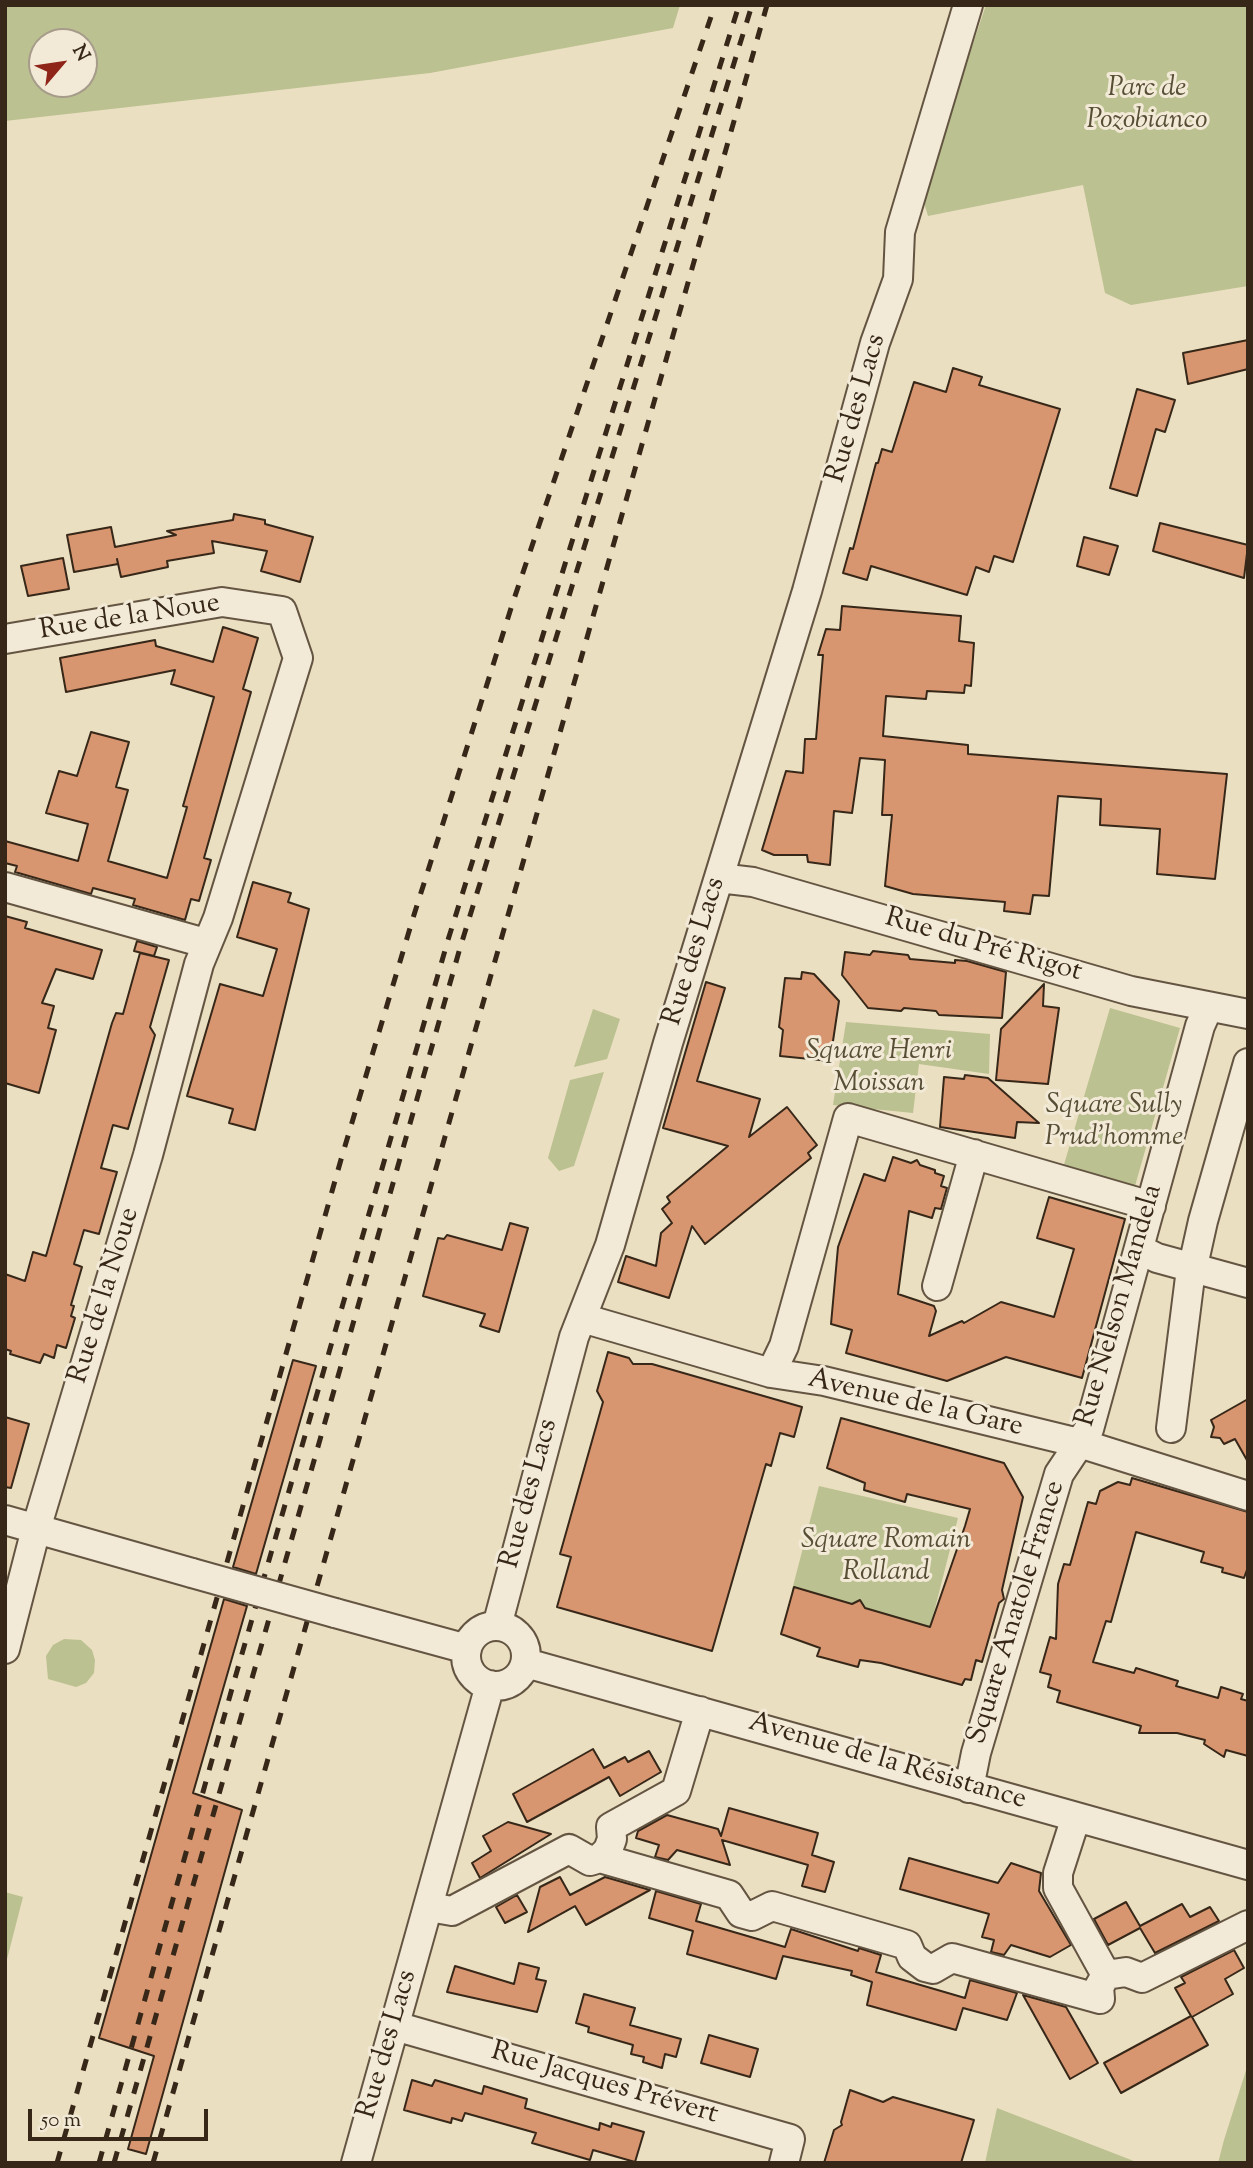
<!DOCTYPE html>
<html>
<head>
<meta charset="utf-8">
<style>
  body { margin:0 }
  #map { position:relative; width:1253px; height:2168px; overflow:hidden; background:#ebdfc1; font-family:"Sorts Mill Goudy",serif }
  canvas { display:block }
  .frame { position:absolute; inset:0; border:7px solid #372718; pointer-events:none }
  .north { position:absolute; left:28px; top:28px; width:70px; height:70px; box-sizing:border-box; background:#f2ead7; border:2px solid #a79c8b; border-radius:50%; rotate:61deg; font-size:19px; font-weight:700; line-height:28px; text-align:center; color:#372718 }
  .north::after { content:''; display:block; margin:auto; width:24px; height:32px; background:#8f2418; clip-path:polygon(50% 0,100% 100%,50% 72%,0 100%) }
  .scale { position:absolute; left:28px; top:2109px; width:180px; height:32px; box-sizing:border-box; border:4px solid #372718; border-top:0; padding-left:9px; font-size:21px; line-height:24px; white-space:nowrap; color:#372718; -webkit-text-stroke:5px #f2ead7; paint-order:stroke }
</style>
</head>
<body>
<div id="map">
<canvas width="1253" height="2168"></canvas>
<div class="frame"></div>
<div class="north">N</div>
<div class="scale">50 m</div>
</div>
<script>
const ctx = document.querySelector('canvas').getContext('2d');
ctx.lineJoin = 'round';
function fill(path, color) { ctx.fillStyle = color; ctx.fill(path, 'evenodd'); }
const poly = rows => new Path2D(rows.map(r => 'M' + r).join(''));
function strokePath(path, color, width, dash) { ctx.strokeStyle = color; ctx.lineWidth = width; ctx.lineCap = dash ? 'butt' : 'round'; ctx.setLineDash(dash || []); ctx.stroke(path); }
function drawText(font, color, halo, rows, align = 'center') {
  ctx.font = font + ' "Sorts Mill Goudy",serif'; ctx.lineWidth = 6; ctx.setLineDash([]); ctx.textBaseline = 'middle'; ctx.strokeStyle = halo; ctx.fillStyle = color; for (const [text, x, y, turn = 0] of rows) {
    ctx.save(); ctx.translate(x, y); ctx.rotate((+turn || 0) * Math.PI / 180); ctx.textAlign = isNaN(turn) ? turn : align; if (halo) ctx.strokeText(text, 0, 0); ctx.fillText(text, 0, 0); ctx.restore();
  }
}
fill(poly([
  [5,5,680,5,673,28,430,73,5,121],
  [84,42,84,84,42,84,42,42],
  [986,5,1248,5,1248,286,1131,305,1105,293,1083,185,928,216,922,196],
  [1110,1008,1180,1028,1135,1186,1063,1168],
  [593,1009,620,1019,607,1059,574,1067],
  [846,1022,990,1034,989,1074,919,1064,913,1113,833,1105],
  [604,1072,574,1166,559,1171,548,1158,570,1080],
  [819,1486,958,1518,930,1628,792,1590],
  [64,1639,81,1640,92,1650,95,1660,94,1673,86,1683,76,1687,48,1679,46,1656,53,1645],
  [5,1892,23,1897,5,1967],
  [1248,2064,1248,2163,1218,2163,1224,2140],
  [997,2108,1139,2163,985,2163]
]), '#bbc190');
const building = poly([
  [1248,340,1248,369,1188,384,1183,353,1248,340],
  [953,368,982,377,979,385,1060,409,1013,562,994,556,989,572,976,567,967,595,871,566,867,580,843,573,850,548,853,549,876,463,878,463,882,449,892,452,914,382,946,392,953,368],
  [1137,389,1175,400,1165,432,1156,429,1137,496,1110,488,1137,389],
  [234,514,265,520,265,524,313,537,300,582,261,571,267,551,212,541,214,553,167,561,168,567,121,577,117,559,118,564,74,572,67,535,111,527,115,547,176,535,167,531,233,520,234,514],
  [1160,523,1248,545,1244,578,1153,551,1160,523],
  [1084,537,1118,546,1109,575,1077,566,1084,537],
  [63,558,69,589,28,596,21,566,63,558],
  [842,606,961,616,959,641,974,643,971,686,965,685,964,693,927,691,926,699,886,696,883,736,968,745,968,754,1227,774,1215,879,1157,874,1160,829,1100,825,1101,799,1058,796,1049,896,1033,895,1030,914,1004,911,1005,902,913,894,885,886,892,815,882,815,885,760,860,758,852,813,834,811,830,865,808,862,807,855,774,855,762,850,786,771,803,773,805,739,816,739,823,655,818,655,826,629,840,630,842,606],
  [223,627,258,638,243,689,251,692,204,858,211,860,199,901,191,899,185,920,133,905,135,899,93,888,91,894,15,872,17,866,5,863,5,841,78,861,88,824,46,813,59,771,77,776,91,732,129,742,116,787,128,790,108,861,167,878,187,807,183,806,214,697,171,684,175,670,66,692,60,658,155,640,156,646,213,662,223,627],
  [253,882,291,893,288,902,309,909,255,1130,229,1123,233,1109,187,1096,220,984,263,996,277,949,237,937,253,882],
  [5,916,27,922,25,928,102,950,93,979,56,969,42,1003,54,1006,48,1028,56,1030,39,1093,5,1083,5,916],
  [137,941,157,947,154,956,134,951,137,941],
  [873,951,908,955,910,959,955,963,955,960,967,961,1006,972,1002,1018,939,1015,936,1011,904,1008,901,1011,868,1008,842,975,845,952,870,955,873,951],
  [140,953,169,960,150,1027,155,1035,128,1129,113,1125,101,1168,117,1172,99,1234,84,1230,74,1264,82,1267,71,1305,74,1306,71,1316,75,1318,66,1348,57,1345,54,1358,44,1354,40,1363,10,1354,11,1351,5,1349,5,1274,25,1281,33,1252,46,1256,112,1023,116,1013,123,1014,140,953],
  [802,972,814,974,839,1001,830,1061,780,1056,783,1030,779,1027,785,978,801,979,802,972],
  [706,982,725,988,697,1081,760,1099,749,1137,787,1107,817,1145,808,1153,811,1158,705,1244,692,1226,669,1298,618,1282,626,1256,656,1266,661,1233,672,1223,662,1209,670,1202,667,1197,728,1146,663,1128,706,982],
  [1044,984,1043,1006,1059,1008,1048,1084,996,1080,1001,1029,1044,984],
  [965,1075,988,1078,1039,1123,1017,1122,1015,1138,940,1127,944,1077,964,1079,965,1075],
  [893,1157,911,1163,917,1160,920,1165,935,1170,935,1173,944,1176,941,1186,947,1188,941,1209,935,1208,932,1218,909,1211,898,1294,934,1306,936,1311,929,1336,962,1321,964,1323,1001,1302,1054,1317,1074,1249,1037,1238,1049,1197,1125,1219,1082,1378,1006,1357,947,1381,846,1353,852,1330,831,1324,838,1247,864,1174,885,1181,893,1157],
  [510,1223,528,1228,499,1332,480,1326,485,1314,423,1296,438,1238,444,1239,447,1235,502,1250,510,1223],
  [608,1352,629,1358,633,1364,652,1364,802,1407,794,1437,780,1433,771,1466,766,1464,712,1651,557,1607,571,1557,560,1554,603,1402,597,1391,608,1352],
  [293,1360,316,1366,256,1574,233,1567,293,1360],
  [1248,1399,1248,1462,1235,1439,1224,1444,1220,1438,1211,1437,1214,1427,1211,1420,1248,1399],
  [5,1417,29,1424,11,1488,5,1487,5,1417],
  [841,1418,1004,1463,1023,1497,1002,1590,1004,1599,999,1603,982,1662,976,1660,971,1680,965,1679,962,1685,881,1663,860,1660,858,1667,817,1656,820,1648,781,1634,794,1587,852,1604,860,1600,865,1608,930,1627,965,1526,970,1509,907,1494,905,1502,864,1490,865,1483,827,1468,841,1418],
  [1132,1478,1248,1512,1248,1567,1244,1578,1222,1572,1223,1568,1201,1562,1204,1552,1136,1532,1111,1622,1106,1621,1093,1662,1134,1673,1136,1668,1178,1681,1176,1686,1218,1698,1221,1687,1243,1694,1241,1699,1248,1701,1248,1756,1226,1750,1224,1757,1204,1744,1205,1740,1177,1733,1139,1733,1141,1726,1057,1702,1060,1691,1048,1687,1051,1675,1040,1672,1050,1637,1056,1639,1058,1584,1064,1564,1070,1565,1088,1502,1096,1504,1100,1491,1118,1482,1130,1485,1132,1478],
  [224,1599,247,1606,193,1793,242,1810,146,2154,128,2149,154,2056,99,2038,224,1599],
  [593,1749,604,1768,625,1757,628,1762,649,1751,661,1772,620,1796,609,1777,527,1822,513,1794,593,1749],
  [729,1808,818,1833,812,1855,834,1862,825,1892,802,1886,808,1865,722,1840,730,1865,677,1850,668,1860,655,1857,659,1845,636,1838,638,1831,667,1815,718,1829,721,1836,729,1808],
  [508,1822,551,1834,480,1878,472,1863,491,1851,483,1836,508,1822],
  [909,1858,998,1883,1011,1863,1041,1873,1039,1891,1071,1945,1050,1957,1011,1945,1004,1955,991,1952,994,1940,982,1937,989,1914,900,1889,909,1858],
  [560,1877,570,1895,605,1877,650,1890,586,1925,575,1906,528,1932,540,1887,560,1877],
  [656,1891,701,1904,696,1921,785,1947,791,1929,858,1951,859,1948,881,1955,876,1972,965,1998,970,1980,1017,1993,1007,2020,963,2008,956,2030,867,2005,872,1982,851,1975,852,1971,783,1956,776,1979,687,1954,693,1931,649,1918,656,1891],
  [517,1895,527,1912,505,1923,496,1907,517,1895],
  [1126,1902,1140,1926,1182,1904,1190,1917,1210,1907,1219,1921,1155,1953,1140,1928,1108,1945,1094,1919,1126,1902],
  [1234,1950,1244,1968,1225,1979,1233,1994,1192,2017,1208,2045,1121,2093,1104,2063,1191,2016,1175,1988,1185,1983,1181,1977,1234,1950],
  [519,1963,539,1968,536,1979,546,1981,537,2012,447,1992,455,1966,514,1984,519,1963],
  [584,1994,635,2008,630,2025,681,2039,676,2057,665,2054,662,2068,643,2062,644,2057,631,2054,633,2045,588,2032,589,2027,576,2023,584,1994],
  [1023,1995,1066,2007,1098,2063,1070,2079,1023,1995],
  [709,2035,758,2049,750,2077,701,2063,709,2035],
  [412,2080,432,2086,435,2080,482,2094,484,2086,527,2099,525,2108,599,2130,600,2123,611,2127,612,2123,644,2132,635,2162,593,2150,590,2160,532,2143,536,2133,465,2113,462,2121,452,2118,451,2123,404,2110,412,2080],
  [850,2090,883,2102,893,2097,974,2120,961,2163,824,2163,834,2130,842,2125,841,2122,850,2090]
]);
fill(building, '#d79670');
strokePath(building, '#372718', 2);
const street = poly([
  [5,639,222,602,282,611,298,658,218,918,199,964,148,1155,36,1529,5,1649],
  [719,878,753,882,1131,991,1248,1014],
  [5,887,205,943],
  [1139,1249,1157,1258,1248,1283],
  [1193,1266,1203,1221,1248,1063],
  [937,1286,974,1154],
  [582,1318,771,1373,824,1381,1079,1443,1248,1496],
  [771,1373,784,1346,848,1118,1151,1206],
  [1171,1428,1190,1277],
  [5,1520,192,1573],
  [335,1613,467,1649],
  [497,1626,574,1337,610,1245,668,1043,807,591,875,343,898,279,900,232,968,5],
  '466 1656a30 30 0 1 1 60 0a30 30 0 1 1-60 0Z',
  [526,1663,1248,1865],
  [969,1788,976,1753,1059,1474,1089,1429,1200,1026,1208,1008],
  [1076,1817,1058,1873,1058,1888,1106,1975],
  [600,1858,608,1850,612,1839,611,1827,676,1791,700,1711],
  [429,1907,452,1911,569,1849,590,1861,600,1858,729,1895,741,1913,752,1916,772,1906,907,1945,912,1957,925,1967,933,1969,952,1958,1100,1999,1099,1987,1106,1975,1126,1972,1142,1978,1248,1925],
  [395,2026,790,2139,784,2163],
  [356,2163,490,1685]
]);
strokePath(street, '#645542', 32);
strokePath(street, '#f2ead7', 28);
strokePath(poly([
  [57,2163,342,1156,413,918,513,602,715,5],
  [99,2163,233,1685,448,940,739,5],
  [114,2163,460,948,752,5],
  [153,2163,767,5]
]), '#372718', 5, [12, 12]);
const streetBridge = poly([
  [192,1573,335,1613]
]);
strokePath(streetBridge, '#645542', 32, []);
strokePath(streetBridge, '#f2ead7', 28);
drawText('italic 28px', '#584e36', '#f2ead7', [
  ["Parc de",1147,90],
  ["Pozobianco",1147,122],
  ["Square Henri",879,1053],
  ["Moissan",879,1085],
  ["Square Sully",1114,1107],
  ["Prud'homme",1114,1139],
  ["Square Romain",886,1542],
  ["Rolland",886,1574]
]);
drawText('28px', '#372718', '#f2ead7', [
  ["Rue des Lacs",858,409,-74],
  ["Rue de la Noue",130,619,-9],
  ["Rue du Pré Rigot",983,947,16],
  ["Rue des Lacs",696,952,-73],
  ["Rue de la Noue",106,1296,-73],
  ["Rue Nelson Mandela",1121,1306,-74],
  ["Avenue de la Gare",915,1405,13],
  ["Rue des Lacs",531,1494,-75],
  ["Square Anatole France",1018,1613,-73],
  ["Avenue de la Résistance",887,1763,16],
  ["Rue des Lacs",389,2045,-74],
  ["Rue Jacques Prévert",604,2085,16]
]);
</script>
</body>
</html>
